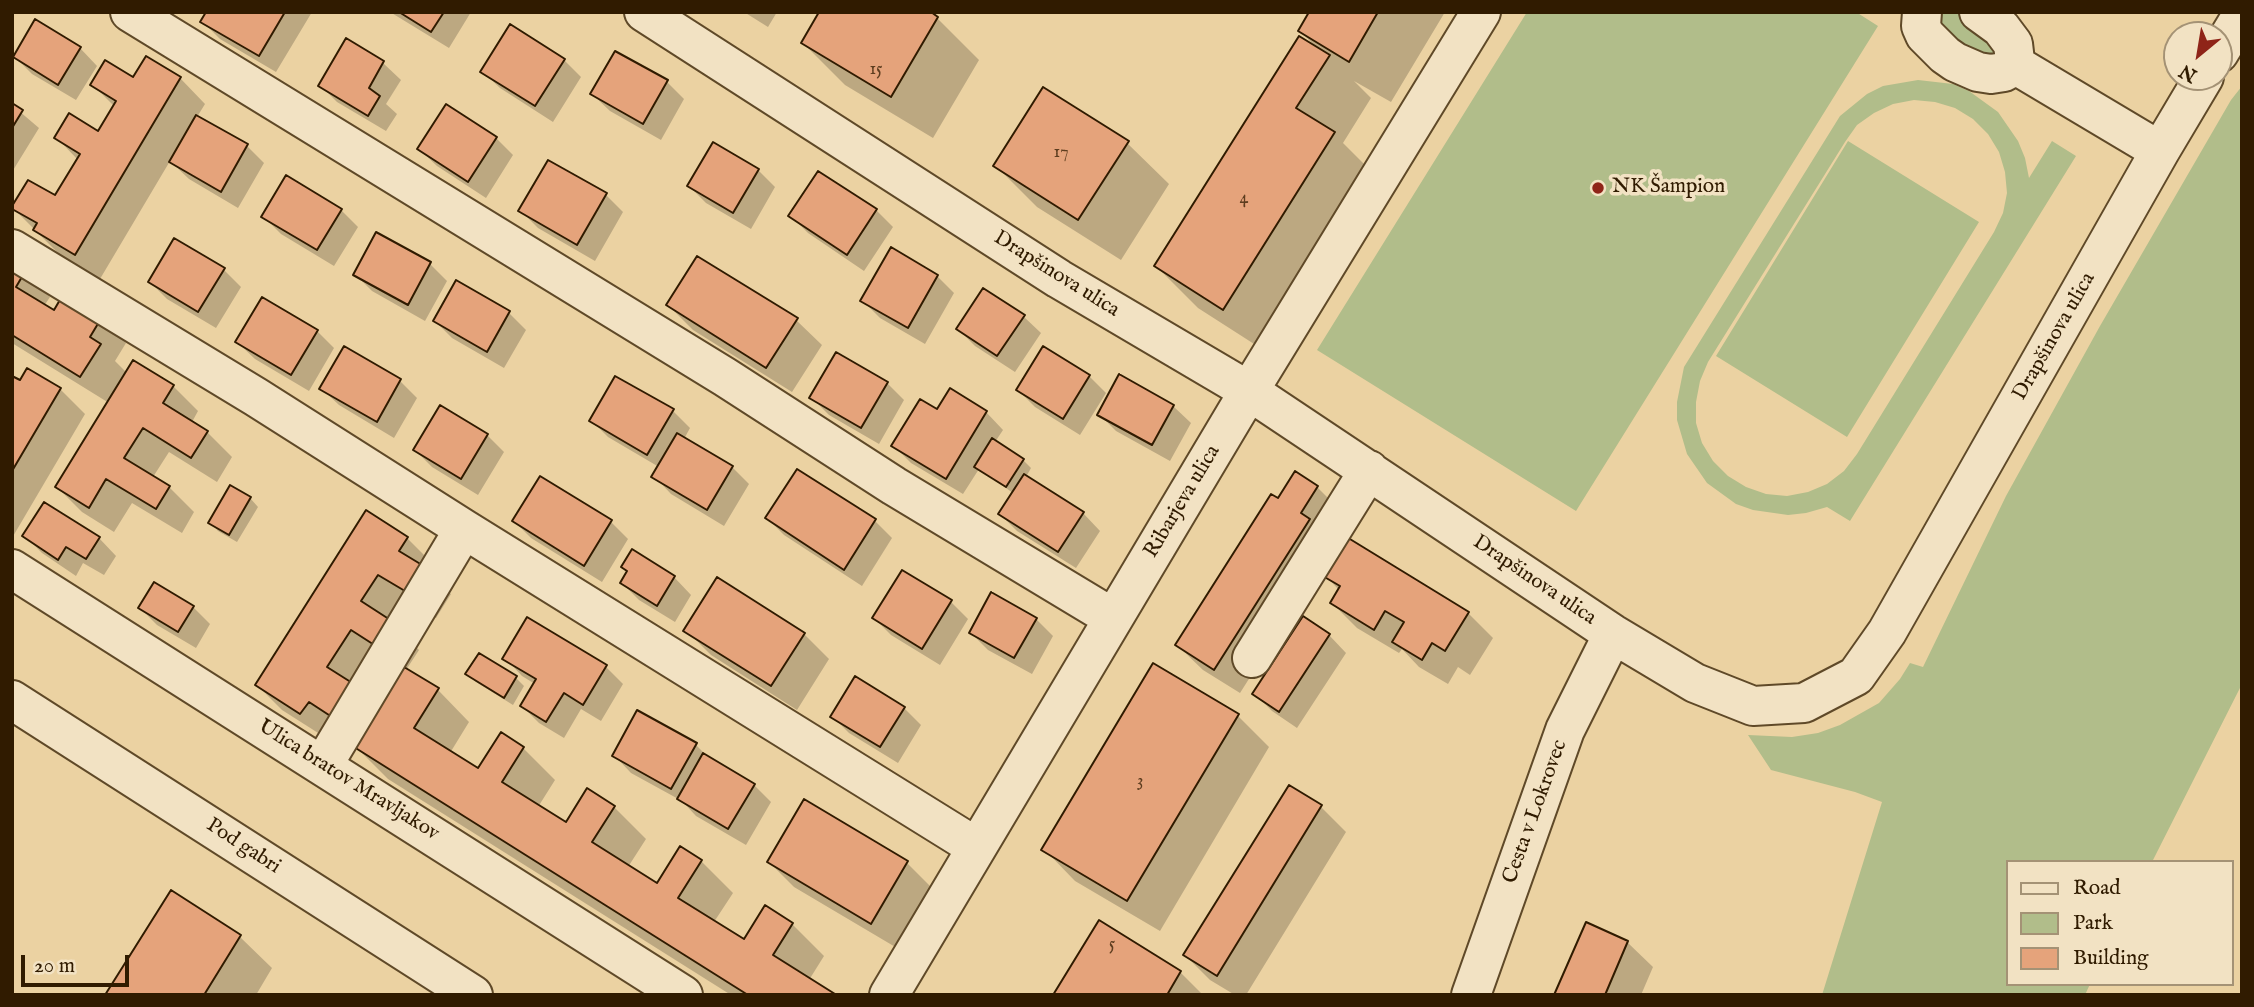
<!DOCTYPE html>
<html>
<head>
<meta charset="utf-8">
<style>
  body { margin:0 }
  #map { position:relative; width:2254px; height:1007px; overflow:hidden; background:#ebd2a2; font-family:"IM FELL English",serif }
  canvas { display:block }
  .frame { position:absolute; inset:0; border:14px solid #301b00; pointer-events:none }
  .legend { position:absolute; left:2006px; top:860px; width:228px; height:126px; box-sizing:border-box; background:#f2e2c3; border:2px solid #a49275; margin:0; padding:9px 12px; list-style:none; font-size:21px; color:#301b00 }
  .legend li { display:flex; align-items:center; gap:14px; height:35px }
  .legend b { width:35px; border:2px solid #a49275 }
  .north { position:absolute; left:2163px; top:21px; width:70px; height:70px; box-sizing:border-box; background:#f2e2c3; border:2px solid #a49275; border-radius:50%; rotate:210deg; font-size:19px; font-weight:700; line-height:28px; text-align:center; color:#301b00 }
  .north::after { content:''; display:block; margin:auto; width:24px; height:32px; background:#8f2418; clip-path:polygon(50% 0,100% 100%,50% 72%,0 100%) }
  .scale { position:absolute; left:21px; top:955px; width:108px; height:32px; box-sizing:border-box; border:4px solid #301b00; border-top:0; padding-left:9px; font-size:21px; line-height:24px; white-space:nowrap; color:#301b00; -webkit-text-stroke:5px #f2e2c3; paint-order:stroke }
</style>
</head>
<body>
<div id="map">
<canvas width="2254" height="1007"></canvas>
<div class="frame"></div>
<ul class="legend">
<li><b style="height:9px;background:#f2e2c3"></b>Road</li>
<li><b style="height:19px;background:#b1bd8a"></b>Park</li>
<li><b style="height:19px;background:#e5a37b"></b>Building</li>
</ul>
<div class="north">N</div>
<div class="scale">20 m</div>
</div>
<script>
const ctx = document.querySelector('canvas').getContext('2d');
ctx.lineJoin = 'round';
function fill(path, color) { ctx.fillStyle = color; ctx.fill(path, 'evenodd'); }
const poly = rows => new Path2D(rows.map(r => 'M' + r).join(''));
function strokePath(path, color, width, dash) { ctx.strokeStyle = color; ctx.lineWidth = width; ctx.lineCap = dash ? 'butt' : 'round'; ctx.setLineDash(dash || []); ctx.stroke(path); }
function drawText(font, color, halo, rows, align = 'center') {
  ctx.font = font + ' "IM FELL English",serif'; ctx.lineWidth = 7; ctx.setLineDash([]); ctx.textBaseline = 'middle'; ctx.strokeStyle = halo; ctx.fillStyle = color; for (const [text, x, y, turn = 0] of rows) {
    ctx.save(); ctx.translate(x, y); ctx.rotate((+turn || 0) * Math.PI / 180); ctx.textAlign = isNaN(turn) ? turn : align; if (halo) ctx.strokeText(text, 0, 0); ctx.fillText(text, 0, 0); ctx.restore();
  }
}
fill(poly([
  [1527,12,1856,12,1878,26,1576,511,1317,350],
  [1942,12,1962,12,2005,50,1978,63,1935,19],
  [1918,80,1953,84,1969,91,1998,112,2018,141,2025,158,2029,178,2052,141,2076,156,1850,521,1827,507,1806,513,1788,515,1753,510,1736,504,1707,483,1687,454,1677,420,1677,402,1684,367,1840,116,1867,94,1883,86],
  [1914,100,1935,102,1955,108,1973,119,1988,134,1999,152,2005,172,2007,193,2003,213,1994,232,1857,454,1844,471,1827,484,1808,492,1787,496,1766,494,1746,487,1728,476,1713,461,1702,443,1696,423,1696,402,1700,381,1708,362,1845,142,1857,125,1874,113,1893,104],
  [2242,86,2242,684,2152,862,2007,862,2007,984,2090,984,2085,995,1822,995,1882,802,1855,792,1771,770,1748,735,1792,737,1818,733,1840,725,1879,703,1900,679,1910,663,1923,667,2006,496,2100,326,2231,100],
  [1848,141,1979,222,1847,437,1716,356]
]), '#b1bd8a');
fill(poly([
  [208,12,312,12,276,72,220,39,203,22],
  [390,12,471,12,449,48],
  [744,12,777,12,768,27],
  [927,12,937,18,979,60,933,138,845,85,803,43],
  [1311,12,1445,12,1391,102,1354,81,1371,98,1343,143,1376,176,1265,351,1198,308,1156,266,1316,47,1300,31],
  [347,41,383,63,401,80,386,104,397,114,386,131,337,102,320,85],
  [80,48,97,66,76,100,32,74,15,57],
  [564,60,581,77,553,122,500,88,482,71],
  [180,78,205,104,197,117,247,146,264,163,238,208,189,179,170,161,100,279,60,255,13,208,56,198,78,160,57,138,99,133,115,107,92,84],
  [667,82,684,99,661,140,610,111,592,94],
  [12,105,39,128,12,172],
  [496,138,513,155,486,198,437,166,419,149],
  [1127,143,1169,184,1121,260,1037,207,995,165],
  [758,170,775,187,751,229,706,203,689,186],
  [606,195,623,212,595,261,538,228,521,211],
  [341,210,358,227,334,266,281,234,263,216],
  [876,210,893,227,864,271,808,233,791,216],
  [377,235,430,264,447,281,425,321,372,291,355,274],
  [175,240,224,270,241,287,216,328,167,299,150,282],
  [12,264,25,272,50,297,44,306,54,312,101,318,126,343,115,361,127,373,173,386,198,411,192,422,207,432,232,457,217,482,169,452,153,477,169,487,194,512,182,533,132,503,114,532,82,512,57,487,109,403,12,343],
  [937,276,954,293,925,344,880,318,863,301],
  [668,305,796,320,822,345,792,392,693,330],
  [509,313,526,330,504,368,452,338,435,321],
  [1023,316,1041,333,1015,372,975,346,958,329],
  [317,331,334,348,309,391,255,359,237,342],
  [345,348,400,381,417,398,394,438,339,405,321,388],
  [1089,376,1106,393,1080,435,1035,407,1018,390],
  [1120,377,1173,406,1191,423,1170,461,1116,431,1099,414],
  [12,378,20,382,60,389,85,414,12,538],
  [887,383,904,400,879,444,829,415,811,397],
  [673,411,690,428,684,439,732,467,749,484,724,526,671,494,654,476,659,467,608,437,591,420],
  [938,412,986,412,1003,430,995,442,1023,460,1031,468,1026,477,1083,513,1100,531,1076,568,1017,531,1000,514,1013,493,979,469,963,494,911,463,894,446],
  [487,435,504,452,478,495,432,467,415,450],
  [797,471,875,521,892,538,862,586,784,535,767,518],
  [1317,487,1342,512,1334,545,1240,693,1203,670,1177,645,1279,501],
  [250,498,258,507,237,542,218,531,210,522],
  [45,504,99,538,116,556,104,575,83,563,76,576,42,553,25,536],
  [514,521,611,522,628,539,602,582,531,538],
  [407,538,432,563,427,571,451,594,436,618,404,598,394,625,419,650,406,670,438,690,469,722,450,753,479,771,523,748,555,780,538,807,566,825,614,807,646,839,628,867,658,885,701,861,733,893,714,922,744,941,766,908,792,924,824,956,809,980,832,995,731,995,388,779,356,747,326,738,282,710,257,685],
  [629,572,674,577,691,595,675,622,639,600,622,583],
  [903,572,951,602,968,619,940,665,891,635,874,618],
  [1324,574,1468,613,1493,638,1470,675,1458,667,1448,684,1419,667,1402,649,1399,653,1357,628,1332,603,1339,590],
  [193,607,210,624,196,648,157,625,140,608],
  [1036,619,1053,636,1032,674,988,650,971,633],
  [686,630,804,634,829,659,797,710,711,655],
  [1329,635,1346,653,1297,728,1272,711,1255,694],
  [505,658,606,667,623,684,601,721,581,709,564,738,539,723,522,706,535,684,522,676],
  [467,674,516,678,524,686,513,705,476,682],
  [904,708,921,725,898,763,849,733,832,716],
  [1237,715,1269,747,1160,931,1075,881,1044,849],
  [696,745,711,760,754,785,771,802,746,845,696,816,682,801,631,773,614,755],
  [1289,787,1321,807,1346,832,1246,995,1235,995,1210,980,1185,955],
  [805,801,907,863,932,888,897,948,794,887,769,862],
  [171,893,240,937,272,968,256,995,107,995],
  [1627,942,1653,967,1641,995,1556,995],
  [1180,972,1203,995,1055,995]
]), '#0003');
const building = poly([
  [206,12,285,12,259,56,200,22,206,12],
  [399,12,444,12,431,32,399,12],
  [819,12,931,12,938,17,891,97,801,43,819,12],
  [1309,12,1378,12,1349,62,1298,31,1309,12],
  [35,19,81,47,58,85,13,57,35,19],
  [510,24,565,59,535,106,480,72,510,24],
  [1299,36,1330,55,1296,108,1335,132,1223,310,1154,266,1299,36],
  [346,38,384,61,369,88,380,96,368,116,318,86,346,38],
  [615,51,668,80,643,124,590,94,615,51],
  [146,56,181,77,75,255,33,230,37,223,12,209,12,206,28,180,55,195,80,154,54,138,69,113,98,131,116,101,90,85,105,60,133,77,146,56],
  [1043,87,1129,141,1078,220,993,166,1043,87],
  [12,103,23,110,12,128,12,103],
  [446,104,497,137,468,182,417,149,446,104],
  [196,115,248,144,221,192,169,162,196,115],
  [713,142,759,169,733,213,687,186,713,142],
  [548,160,607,193,577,245,518,211,548,160],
  [818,171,877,209,847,255,788,216,818,171],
  [286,175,342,209,317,250,261,217,286,175],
  [376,232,431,262,408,305,353,275,376,232],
  [174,238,225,268,198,312,148,282,174,238],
  [891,247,938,275,908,328,860,301,891,247],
  [697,256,798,318,766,368,666,305,697,256],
  [12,262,26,270,16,287,54,310,64,293,102,317,90,337,101,344,80,377,12,335,12,262],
  [456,280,510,311,487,352,433,321,456,280],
  [983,288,1025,315,997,356,956,329,983,288],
  [262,297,318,330,291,375,235,342,262,297],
  [344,346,401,379,377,422,319,389,344,346],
  [1043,346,1090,375,1063,419,1016,390,1043,346],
  [836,352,888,382,861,428,809,398,836,352],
  [133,360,174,385,163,403,208,431,191,458,143,428,124,458,170,486,156,509,106,479,89,508,55,487,133,360],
  [27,368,61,388,12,471,12,376,20,380,27,368],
  [1119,374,1174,405,1152,445,1097,415,1119,374],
  [615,376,674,409,647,455,589,421,615,376],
  [950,388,987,411,946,479,891,446,920,399,937,409,950,388],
  [440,405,488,434,461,479,413,450,440,405],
  [677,433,733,466,707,510,651,477,677,433],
  [992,438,1024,459,1006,487,974,467,992,438],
  [797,469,876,519,844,570,765,518,797,469],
  [1295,471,1318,486,1301,513,1310,519,1214,670,1175,645,1271,494,1278,498,1295,471],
  [1024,474,1084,512,1058,552,998,514,1024,474],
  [540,476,612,520,584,566,512,521,540,476],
  [230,485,251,497,229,535,208,523,230,485],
  [44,502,100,537,86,559,66,547,58,560,22,536,44,502],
  [366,510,408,537,399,551,427,568,410,594,378,575,361,601,395,623,379,648,351,630,327,667,357,686,335,719,309,702,300,714,255,685,366,510],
  [1345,536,1469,612,1445,651,1432,643,1422,660,1392,642,1404,622,1385,611,1374,630,1330,603,1340,586,1321,575,1345,536],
  [632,549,675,576,657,606,620,583,627,571,621,567,632,549],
  [902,570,952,600,922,649,872,618,902,570],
  [717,577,805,633,771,686,683,631,717,577],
  [154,582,194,606,178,632,138,608,154,582],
  [991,592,1037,618,1014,658,969,633,991,592],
  [1303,616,1330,634,1279,712,1252,694,1303,616],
  [527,617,607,665,583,705,564,693,546,722,520,706,536,679,502,659,527,617],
  [479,653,517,676,504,698,465,674,479,653],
  [1153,663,1239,714,1127,901,1041,850,1153,663],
  [404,667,439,688,414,728,478,768,501,732,524,747,502,782,566,822,587,788,615,806,592,842,657,883,680,846,702,860,678,898,744,939,765,905,793,923,773,955,835,994,748,995,354,747,404,667],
  [855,676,905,707,880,747,830,717,855,676],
  [637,710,697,743,671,789,612,756,637,710],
  [703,753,755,784,728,829,677,799,703,753],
  [1289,785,1322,805,1217,976,1183,955,1289,785],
  [804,799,908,861,871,924,767,862,804,799],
  [171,890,241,935,204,995,105,995,171,890],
  [1099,920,1181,971,1167,995,1053,995,1099,920],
  [1586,922,1628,941,1605,995,1554,995,1586,922]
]);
fill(building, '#e5a37b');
strokePath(building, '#301b00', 2);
const minor = poly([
  [130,12,725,377,894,486,1113,618],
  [644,12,1059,279,1249,391,1613,634,1695,683,1753,706,1804,703,1856,676,1887,632,2160,151,2204,77],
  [1922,12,1921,26,1925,35,1945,55,1955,62,1978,72,1991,74,2004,72,2012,67,2015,61,2013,44,2001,28,1979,12],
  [2219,53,2242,15],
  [2014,64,2160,151],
  [12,249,256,397,464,529,976,847],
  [12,569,683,995],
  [1252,658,1369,470],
  [12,700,473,995],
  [323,765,464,529],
  [889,995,1249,391,1481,12],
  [1471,995,1565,730,1613,634]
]);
strokePath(minor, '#5f4928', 42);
strokePath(minor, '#f2e2c3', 38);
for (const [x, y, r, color] of [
  [1598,188,7,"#8f2418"]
]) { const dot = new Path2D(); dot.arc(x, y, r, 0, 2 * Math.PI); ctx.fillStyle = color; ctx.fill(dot); strokePath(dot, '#f2e2c3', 2.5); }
drawText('18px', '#5d3d1f', null, [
  ["15",876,70],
  ["17",1061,153],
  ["4",1244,199],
  ["3",1140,782],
  ["5",1112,945]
]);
drawText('21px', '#301b00', '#f2e2c3', [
  ["NK Šampion",1612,188]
], 'left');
drawText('21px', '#301b00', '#f2e2c3', [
  ["Drapšinova ulica",1056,275,32],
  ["Drapšinova ulica",2055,337,-60],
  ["Ribarjeva ulica",1183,502,-59],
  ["Drapšinova ulica",1534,581,34],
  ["Ulica bratov Mravljakov",348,781,32],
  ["Cesta v Lokrovec",1536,812,-70],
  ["Pod gabri",243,847,33]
]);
</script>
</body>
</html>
